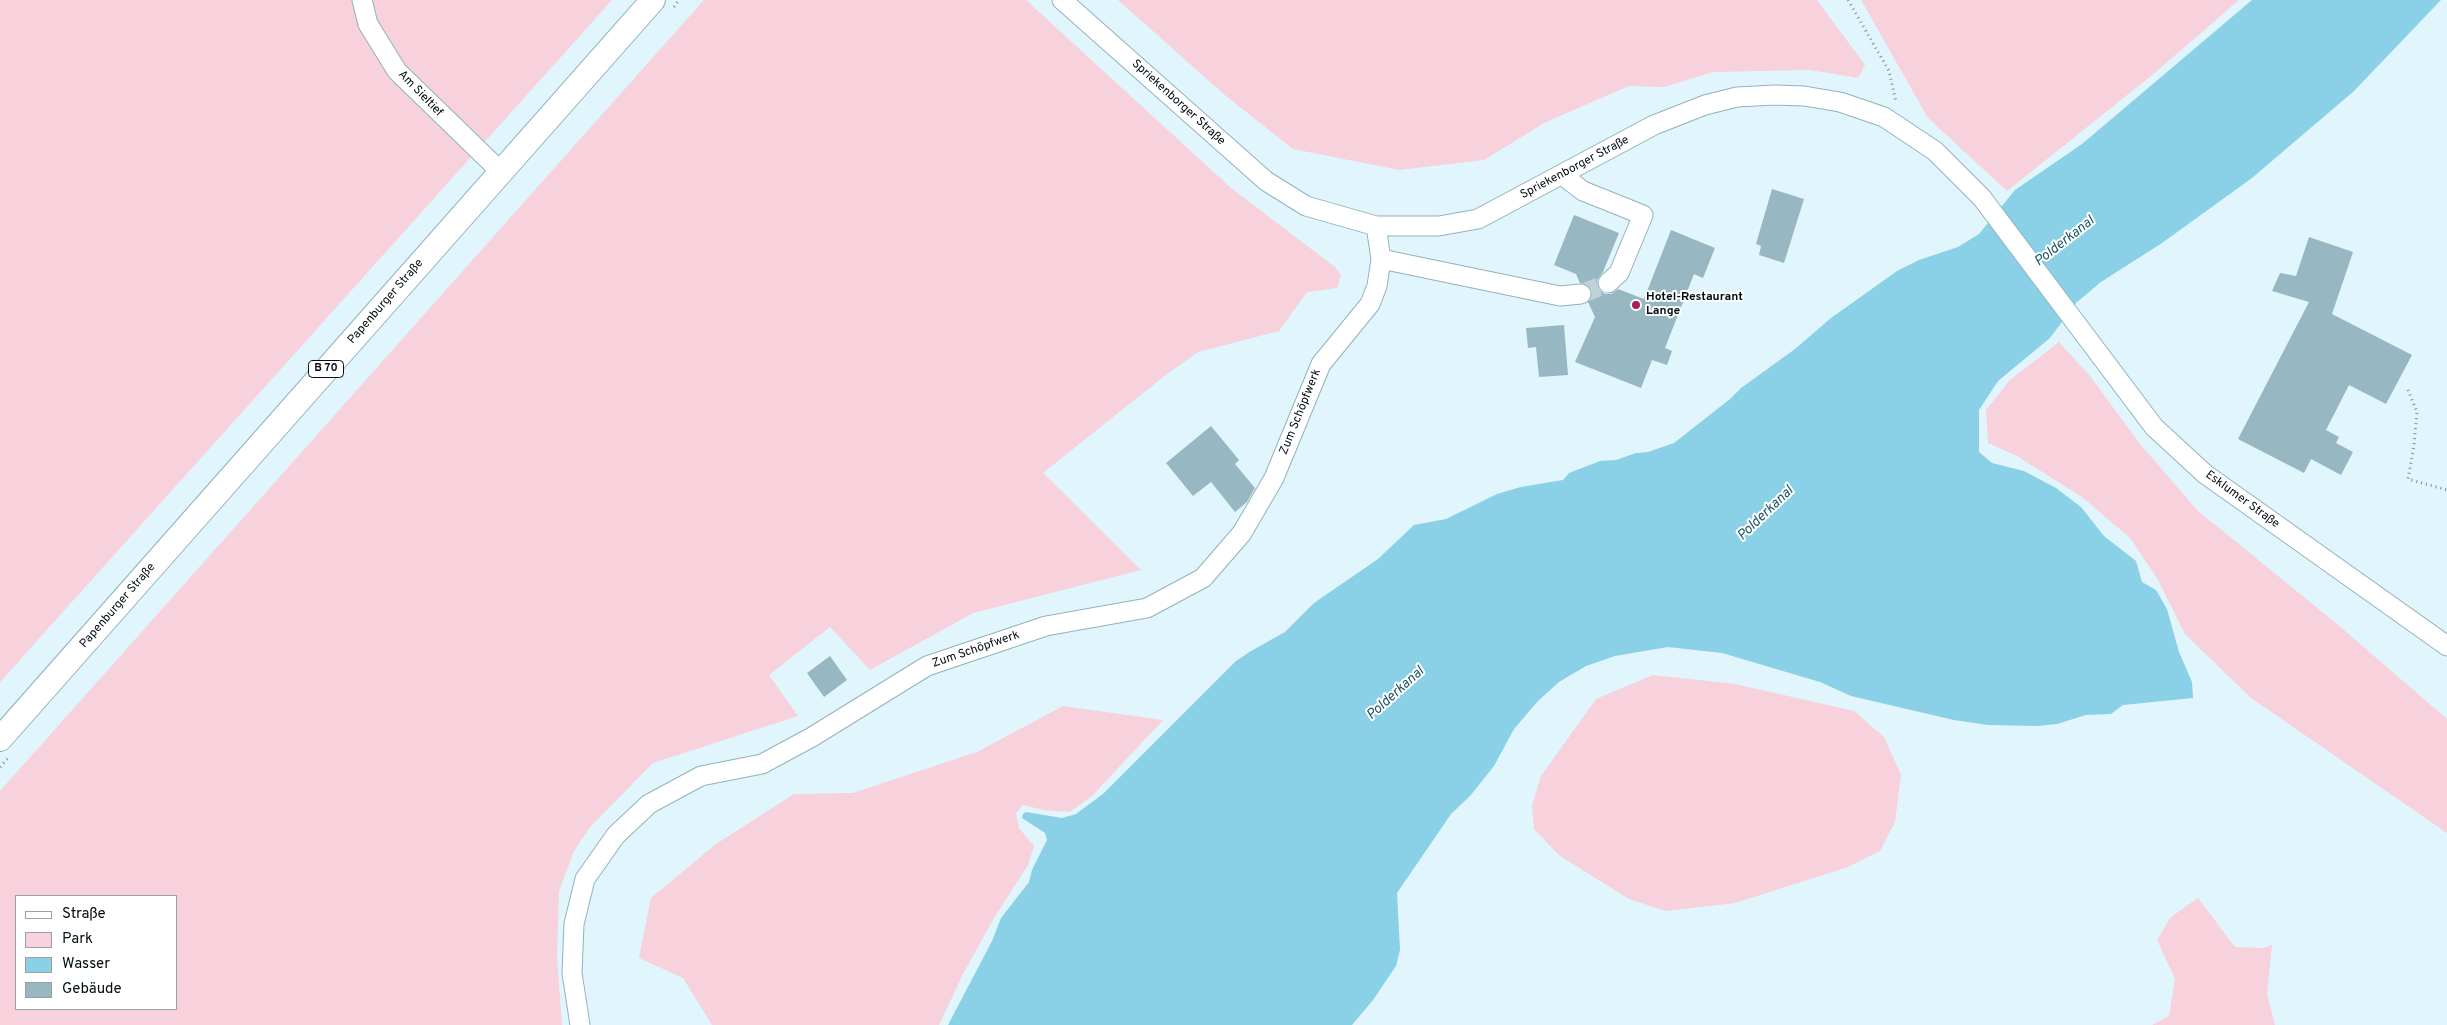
<!DOCTYPE html>
<html>
<head>
<meta charset="utf-8">
<style>
  body { margin:0 }
  #map { position:relative; width:2447px; height:1025px; overflow:hidden; background:#e1f5fc; font-family:Overpass,sans-serif }
  canvas { display:block }
  .legend { position:absolute; left:15px; top:895px; width:162px; height:115px; box-sizing:border-box; background:#fff; border:1px solid #9b9fa0; margin:0; padding:6px 9px; list-style:none; font-size:15px; color:#040e12 }
  .legend li { display:flex; align-items:center; gap:10px; height:25px }
  .legend b { width:25px; border:1px solid #9b9fa0 }
</style>
</head>
<body>
<div id="map">
<canvas width="2447" height="1025"></canvas>
<ul class="legend">
<li><b style="height:6px;background:#fff"></b>Straße</li>
<li><b style="height:14px;background:#f7d1dc"></b>Park</li>
<li><b style="height:14px;background:#8ad0e7"></b>Wasser</li>
<li><b style="height:14px;background:#97b8c3"></b>Gebäude</li>
</ul>
</div>
<script>
const ctx = document.querySelector('canvas').getContext('2d');
ctx.lineJoin = 'round';
function fill(path, color) { ctx.fillStyle = color; ctx.fill(path, 'evenodd'); }
const poly = rows => new Path2D(rows.map(r => 'M' + r).join(''));
function strokePath(path, color, width, dash) { ctx.strokeStyle = color; ctx.lineWidth = width; ctx.lineCap = dash ? 'butt' : 'round'; ctx.setLineDash(dash || []); ctx.stroke(path); }
function drawText(font, color, halo, rows, align = 'center') {
  ctx.font = font + ' Overpass,sans-serif'; ctx.lineWidth = 4; ctx.setLineDash([]); ctx.textBaseline = 'middle'; ctx.strokeStyle = halo; ctx.fillStyle = color; for (const [text, x, y, turn = 0] of rows) {
    ctx.save(); ctx.translate(x, y); ctx.rotate((+turn || 0) * Math.PI / 180); ctx.textAlign = isNaN(turn) ? turn : align; if (halo) ctx.strokeText(text, 0, 0); ctx.fillText(text, 0, 0); ctx.restore();
  }
}
fill(poly([
  [0,0,612,0,0,682],
  [704,0,1026,0,1231,188,1335,267,1341,275,1337,288,1307,292,1279,331,1198,352,1167,374,1043,473,1141,570,973,613,870,670,830,627,769,675,798,716,653,763,590,827,574,851,559,891,557,958,562,1025,0,1025,0,791],
  [16,896,176,896,176,1009,16,1009],
  [1118,0,1817,0,1865,65,1858,78,1810,70,1713,72,1664,87,1629,86,1546,122,1484,160,1399,170,1293,149,1226,96],
  [1861,0,2239,0,2151,76,2007,191,1928,118],
  [2059,342,2090,376,2140,444,2197,510,2337,624,2447,719,2447,833,2251,698,2185,634,2157,578,2130,538,2082,497,2017,456,1988,443,1986,410,2010,380],
  [1653,675,1735,684,1854,711,1884,737,1901,775,1895,822,1880,851,1848,867,1735,903,1666,911,1629,899,1560,856,1534,829,1532,805,1541,776,1596,699],
  [1063,706,1163,720,1092,796,1070,812,1044,810,1023,805,1016,813,1019,828,1034,846,1028,865,994,918,964,972,939,1025,712,1025,683,978,639,958,651,898,716,844,794,794,853,793,977,752],
  [2198,898,2235,947,2263,948,2272,945,2267,994,2275,1025,2152,1025,2169,1016,2175,979,2157,940,2171,917]
]), '#f7d1dc');
fill(poly([
  [2252,0,2441,0,2354,91,2252,178,2162,243,2101,282,2076,303,2050,338,1998,381,1979,410,1979,452,1992,463,2024,471,2056,488,2081,507,2104,536,2136,561,2142,582,2156,590,2167,609,2179,652,2192,682,2193,698,2123,705,2111,714,2086,715,2057,724,2038,726,1988,725,1954,720,1851,696,1820,682,1722,653,1668,647,1615,656,1586,666,1559,682,1538,701,1514,729,1494,766,1470,796,1451,814,1397,893,1400,950,1396,966,1373,1000,1352,1025,948,1025,992,941,1001,918,1029,882,1032,870,1047,840,1045,833,1022,818,1023,814,1026,812,1062,818,1076,814,1103,794,1236,661,1251,651,1285,632,1314,603,1378,559,1414,525,1446,519,1497,494,1521,487,1563,480,1569,473,1600,461,1616,460,1636,453,1648,452,1674,443,1730,399,1741,388,1795,349,1831,318,1897,271,1919,260,1958,247,1979,234,2015,190,2082,144]
]), '#8ad0e7');
fill(poly([
  [1772,189,1804,199,1784,263,1759,255,1761,246,1756,244],
  [1574,215,1619,233,1603,272,1597,280,1599,290,1605,294,1611,294,1618,289,1644,299,1671,230,1715,248,1703,278,1694,274,1665,348,1672,351,1667,365,1652,360,1641,388,1575,362,1595,317,1588,302,1592,293,1590,287,1580,283,1576,274,1554,265],
  [2309,237,2353,252,2332,314,2412,355,2386,404,2349,385,2326,430,2339,437,2336,443,2353,452,2341,475,2311,459,2304,473,2238,439,2309,302,2272,291,2280,273,2296,276],
  [1564,325,1568,375,1539,377,1536,347,1528,348,1526,328],
  [1211,426,1239,460,1235,464,1255,488,1247,502,1235,512,1211,482,1193,496,1166,463],
  [830,656,847,680,824,697,807,673]
]), '#97b8c3');
strokePath(poly([
  [1581,294,1608,283]
]), '#c0d2d9', 19, [19, 9]);
const minor = poly([
  [362,0,368,24,397,71,501,172],
  [1062,0,1266,181,1306,206,1376,226,1439,226,1478,219,1654,125,1705,105,1737,97,1775,95,1804,96,1840,102,1884,117,1935,151,1982,198,2154,427,2205,474,2447,646],
  [1562,175,1583,191,1643,215,1619,273,1608,283],
  [1381,259,1560,296,1581,294],
  [580,1025,572,973,574,924,585,879,616,835,649,804,701,776,762,764,812,737,927,666,1046,626,1147,608,1203,578,1242,533,1274,478,1321,364,1370,304,1377,286,1381,259,1376,226]
]);
const major = poly([
  [0,739,653,0]
]);
strokePath(minor, '#92b2bd', 21);
strokePath(major, '#92b2bd', 26);
strokePath(poly([
  [1848,0,1889,71,1896,102],
  [674,7,679,0],
  [2408,390,2417,412,2414,445,2408,479,2447,490],
  [0,767,8,758]
]), '#7f8e94', 3, [1, 4]);
strokePath(minor, '#fff', 19);
strokePath(major, '#fff', 24);
for (const [x, y, r, color] of [
  [1636,305,5,"#a91c5c"]
]) { const dot = new Path2D(); dot.arc(x, y, r, 0, 2 * Math.PI); ctx.fillStyle = color; ctx.fill(dot); strokePath(dot, '#fff', 2); }
for (const [x, y, w] of [
  [326,369,35]
]) { const box = new Path2D(); box.roundRect(x - w / 2, y - 8.5, w, 17, 4); ctx.fillStyle = '#fff'; ctx.fill(box); strokePath(box, '#040e12', 1); }
drawText('bold 11px', '#040e12', null, [
  ["B 70",326,369]
]);
drawText('12px', '#040e12', '#fff', [
  ["Am Sieltief",420,94,46],
  ["Spriekenborger Straße",1178,103,42],
  ["Spriekenborger Straße",1575,168,-28],
  ["Papenburger Straße",386,302,-49],
  ["Zum Schöpfwerk",1301,412,-68],
  ["Esklumer Straße",2242,500,36],
  ["Papenburger Straße",118,606,-49],
  ["Zum Schöpfwerk",976,650,-19]
]);
drawText('bold 12px', '#040e12', '#fff', [
  ["Hotel-Restaurant",1646,298],
  ["Lange",1646,312]
], 'left');
drawText('italic 14px', '#1a5464', '#fff', [
  ["Polderkanal",2065,242,-38],
  ["Polderkanal",1766,514,-44],
  ["Polderkanal",1396,694,-42]
]);
</script>
</body>
</html>
